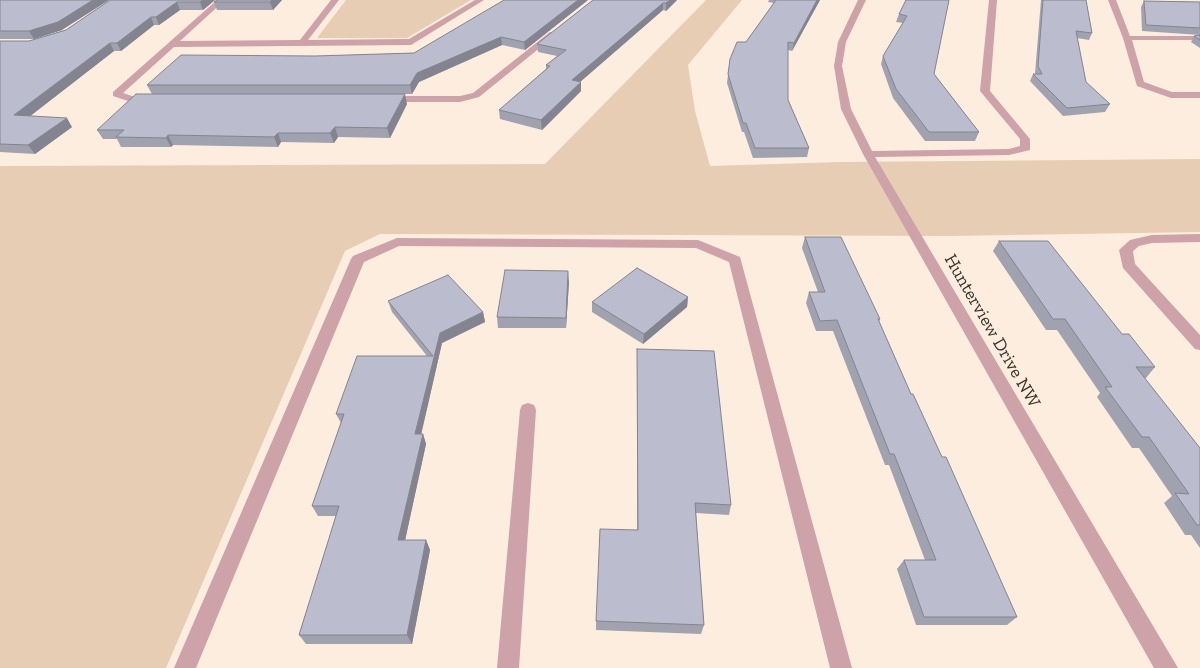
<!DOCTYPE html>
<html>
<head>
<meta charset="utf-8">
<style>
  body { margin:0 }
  canvas { display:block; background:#fceddf }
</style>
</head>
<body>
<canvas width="1200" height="668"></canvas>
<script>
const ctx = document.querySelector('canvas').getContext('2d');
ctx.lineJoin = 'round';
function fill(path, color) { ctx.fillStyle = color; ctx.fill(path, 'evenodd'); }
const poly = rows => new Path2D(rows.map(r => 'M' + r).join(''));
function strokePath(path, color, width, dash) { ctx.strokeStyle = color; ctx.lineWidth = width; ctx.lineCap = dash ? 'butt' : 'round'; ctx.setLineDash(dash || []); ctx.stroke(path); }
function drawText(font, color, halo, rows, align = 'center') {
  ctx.font = font + ' "Zilla Slab",serif'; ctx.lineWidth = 4; ctx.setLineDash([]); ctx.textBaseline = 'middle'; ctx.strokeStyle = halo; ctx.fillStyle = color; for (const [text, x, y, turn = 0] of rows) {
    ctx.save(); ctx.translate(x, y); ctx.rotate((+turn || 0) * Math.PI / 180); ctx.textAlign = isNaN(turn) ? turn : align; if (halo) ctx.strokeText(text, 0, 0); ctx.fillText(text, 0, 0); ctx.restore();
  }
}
fill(poly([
  [346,0,471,0,407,38,317,38],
  [706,0,742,0,688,65,695,111,710,166,840,162,1200,159,1200,232,950,236,380,234,345,251,166,668,0,668,0,166,545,164]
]), '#e8cdb5');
fill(poly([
  [217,0,225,0,180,41,300,40,331,0,339,0,308,40,409,39,475,0,484,0,411,45,174,47,123,93,132,96,152,96,155,97,155,101,131,102,113,96,113,92,217,0],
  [858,0,866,0,846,42,842,66,851,109,872,151,1009,149,1020,146,1020,139,980,91,989,0,997,0,990,91,1030,139,1030,150,1009,155,875,157,1178,668,1154,668,863,154,841,109,834,66,838,42,858,0],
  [1108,0,1116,0,1130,36,1200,36,1200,40,1132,40,1144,82,1172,92,1200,92,1200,98,1171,98,1137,86,1123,38,1108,0],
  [550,32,557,34,479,97,460,102,387,102,382,99,387,96,460,96,473,93,550,32],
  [1200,234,1200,242,1152,243,1139,246,1133,251,1135,264,1200,335,1200,350,1195,349,1123,268,1119,250,1130,240,1152,235,1200,234],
  [397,238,698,240,740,257,852,668,830,668,729,262,696,248,399,246,364,262,196,668,174,668,351,259,353,256,397,238],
  [528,403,534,405,536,410,519,668,497,668,520,410,522,405,528,403]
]), '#cda2a8');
fill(poly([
  [0,0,62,30,34,39,0,39],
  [110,0,215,0,203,10,180,10,159,25,154,25,121,51,114,51,30,116,72,127,35,154,0,152,0,41,29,41,66,30],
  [217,0,282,0,273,10,217,10,214,2],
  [588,0,525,50,502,45,419,82,412,94,152,94,147,85,315,56,414,53],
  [593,0,677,0,666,11,663,10,580,82,581,82,581,91,542,130,500,119,499,110,546,69,546,65,557,56,538,52,537,44],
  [769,0,820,0,792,51,788,50,788,100,809,148,807,157,753,158,744,132,742,132,727,83,730,59,746,42,774,3,768,2],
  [906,0,934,74,979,132,975,141,925,141,893,98,881,64,883,56,903,23,896,22,899,14],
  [1041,0,1086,0,1092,33,1089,40,1077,38,1086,82,1110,104,1105,112,1063,116,1030,81,1033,74,1035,74],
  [1144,1,1200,2,1200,35,1142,31,1141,7],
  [1200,35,1200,48,1191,42,1194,36],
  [407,104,390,138,338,137,334,143,281,142,278,147,173,145,171,147,121,147,117,139,103,139,97,130],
  [805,237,880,319,879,322,911,394,1017,617,1007,625,916,625,897,569,904,560,925,560,889,465,885,465,833,331,816,331,806,303,809,292,818,292,802,248],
  [999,241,1122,334,1155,367,1146,378,1144,378,1200,448,1200,548,1191,535,1185,535,1164,503,1172,496,1139,448,1132,448,1097,397,1100,393,1057,330,1046,330,993,251],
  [569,282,566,328,498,328,497,317],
  [688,297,687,307,643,344,592,312,592,302],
  [388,301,483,312,485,322,442,343,421,434,423,434,426,444,405,540,426,540,430,550,412,644,306,644,299,635,336,516,318,516,312,506,341,423,336,414,427,356,392,312],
  [637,349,731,505,729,515,696,513,704,625,701,634,596,630,596,621,637,530]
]), '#a1a2b0');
fill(poly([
  [93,0,109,0,62,30,34,39,29,31],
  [203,0,215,0,203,10,200,2],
  [272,0,282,0,273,10,270,2],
  [578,0,588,0,525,50,524,42],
  [670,0,677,0,666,11,666,3],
  [817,0,820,0,792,51,794,43],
  [177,2,180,10,159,25,156,17],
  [663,3,663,10,572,89,572,80],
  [151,17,154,25,121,51,117,43],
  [501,37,502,45,419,82,412,94,410,85,417,73],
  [110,43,114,51,20,124,14,115],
  [581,82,581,91,542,130,541,120],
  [405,94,407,104,390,138,387,128],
  [67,118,72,127,35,154,28,145],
  [335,127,338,137,334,143,330,133],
  [278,133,281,142,278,147,274,137],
  [168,135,173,145,171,147,166,138],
  [568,271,569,282,566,328,566,318],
  [688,297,687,307,643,344,644,334],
  [483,312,485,322,442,343,419,444,415,434,440,333],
  [423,434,426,444,403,550,398,540],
  [426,540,430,550,412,644,407,635]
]), '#838490');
const building = poly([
  [0,0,93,0,58,22,29,31,0,31,0,0],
  [110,0,203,0,200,2,177,2,156,17,151,17,117,43,110,43,14,115,67,118,28,145,0,144,0,41,29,41,66,30,110,0],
  [217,0,272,0,270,2,214,2,217,0],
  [504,0,578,0,524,42,501,37,417,73,410,85,147,85,181,55,315,56,414,53,504,0],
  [593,0,670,0,666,3,663,3,572,80,581,82,541,120,499,110,550,66,546,65,566,50,537,44,593,0],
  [776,0,817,0,794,43,788,42,788,100,809,148,755,148,746,123,743,123,728,74,730,59,737,42,746,42,776,0],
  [906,0,949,0,934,74,979,132,929,132,896,89,883,56,907,16,899,14,906,0],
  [1043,0,1086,0,1092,33,1076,31,1086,82,1110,104,1067,108,1033,74,1042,74,1038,66,1043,0],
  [1144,1,1200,2,1200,28,1146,25,1144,1],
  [1200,35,1200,40,1194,36,1200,35],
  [136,94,405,94,387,128,335,127,330,133,278,133,274,137,168,135,166,138,116,137,124,130,97,130,136,94],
  [805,237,841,237,880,319,878,319,911,394,913,394,942,457,946,457,1017,617,924,617,904,560,936,560,894,454,890,454,837,320,820,321,809,292,825,292,805,237],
  [999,241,1048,241,1122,334,1129,334,1155,367,1136,367,1200,448,1200,525,1197,525,1175,493,1189,494,1149,437,1142,437,1105,387,1112,387,1065,319,1053,319,999,241],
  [637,268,688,297,644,334,592,302,637,268],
  [505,270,568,271,566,318,497,317,505,270],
  [448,275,483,312,440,333,415,434,423,434,398,540,426,540,407,635,299,635,339,506,312,506,344,414,336,414,357,356,433,356,388,301,448,275],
  [637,349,714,351,731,505,695,503,704,625,596,621,600,529,638,530,637,349]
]);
fill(building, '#bbbccd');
strokePath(building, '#838490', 1);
drawText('18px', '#37322c', '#fceddf', [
  ["Hunterview Drive NW",992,331,60]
]);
</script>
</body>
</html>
